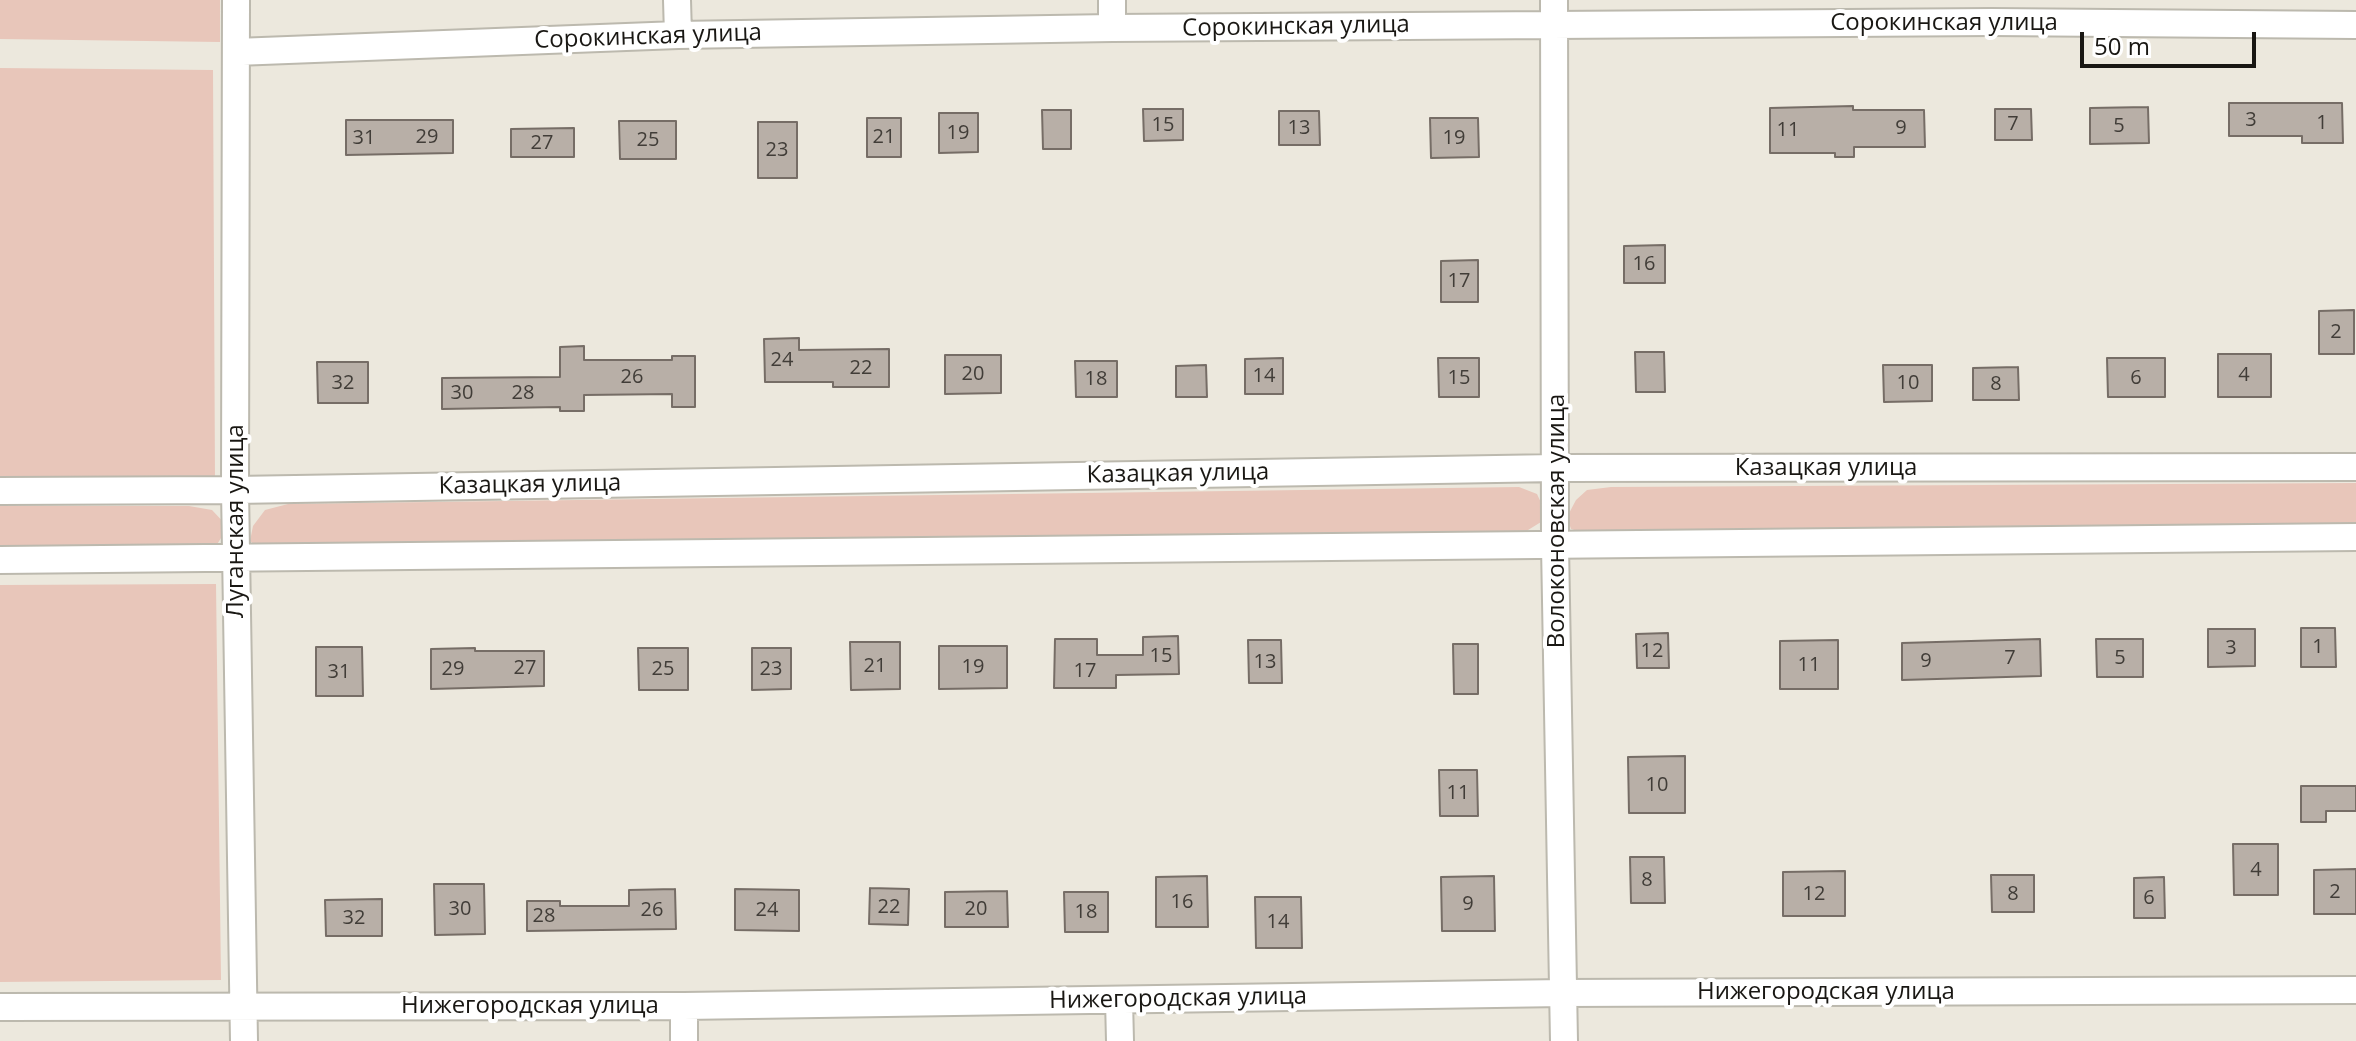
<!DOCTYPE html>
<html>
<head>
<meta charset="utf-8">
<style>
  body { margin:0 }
  #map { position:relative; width:2356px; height:1041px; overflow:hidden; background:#ece8dd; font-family:"Open Sans",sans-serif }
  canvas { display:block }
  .scale { position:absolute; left:2080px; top:32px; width:176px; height:36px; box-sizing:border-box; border:4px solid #191713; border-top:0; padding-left:10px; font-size:24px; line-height:28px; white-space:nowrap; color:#191713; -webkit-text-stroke:6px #fff; paint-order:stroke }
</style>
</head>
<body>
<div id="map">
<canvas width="2356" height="1041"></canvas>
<div class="scale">50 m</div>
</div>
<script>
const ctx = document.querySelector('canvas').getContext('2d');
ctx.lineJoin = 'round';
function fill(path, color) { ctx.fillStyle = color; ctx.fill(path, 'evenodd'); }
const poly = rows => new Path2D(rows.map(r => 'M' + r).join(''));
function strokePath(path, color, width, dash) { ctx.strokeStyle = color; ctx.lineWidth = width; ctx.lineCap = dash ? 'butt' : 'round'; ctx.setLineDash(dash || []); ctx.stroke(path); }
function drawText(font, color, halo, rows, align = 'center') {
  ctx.font = font + ' "Open Sans",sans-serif'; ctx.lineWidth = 8; ctx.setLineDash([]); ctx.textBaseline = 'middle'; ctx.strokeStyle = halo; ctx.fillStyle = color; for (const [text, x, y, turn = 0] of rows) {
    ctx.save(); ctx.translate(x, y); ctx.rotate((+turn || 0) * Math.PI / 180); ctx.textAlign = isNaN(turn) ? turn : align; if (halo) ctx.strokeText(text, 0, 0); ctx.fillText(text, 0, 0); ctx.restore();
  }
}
fill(poly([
  [0,0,220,0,220,42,0,39],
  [0,68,213,70,215,482,0,480],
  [2356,483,2356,526,1594,536,1571,529,1567,517,1576,500,1587,490,1611,487],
  [1519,487,1537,494,1543,507,1541,522,1520,535,258,548,250,541,253,526,265,510,288,504],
  [0,506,189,506,212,510,228,527,216,546,0,552],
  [216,584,221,980,0,982,0,585]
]), '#e8c6ba');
const building = poly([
  [2229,103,2342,103,2343,143,2302,143,2302,136,2229,136,2229,103],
  [1853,106,1853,110,1924,110,1925,147,1854,147,1854,157,1835,157,1835,153,1770,153,1770,108,1853,106],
  [2148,107,2149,143,2090,144,2090,108,2148,107],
  [1143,109,1183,109,1183,140,1144,141,1143,109],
  [1995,109,2031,109,2032,140,1995,140,1995,109],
  [1042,110,1071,110,1071,149,1043,149,1042,110],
  [1279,111,1319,111,1320,145,1279,145,1279,111],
  [939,113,978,113,978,152,939,153,939,113],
  [867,118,901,118,901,157,867,157,867,118],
  [1430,118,1478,118,1479,157,1431,158,1430,118],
  [346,120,453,120,453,153,346,155,346,120],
  [619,121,676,121,676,159,620,159,619,121],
  [758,122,797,122,797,178,758,178,758,122],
  [574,128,574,157,511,157,511,129,574,128],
  [1665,245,1665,283,1624,283,1624,246,1665,245],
  [1478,260,1478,302,1441,302,1441,261,1478,260],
  [2354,310,2354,354,2319,354,2319,311,2354,310],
  [799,338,799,350,889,349,889,387,833,387,833,382,765,382,764,339,799,338],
  [584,346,584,360,672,360,672,356,695,356,695,407,672,407,672,394,584,395,584,411,560,411,560,407,442,409,442,378,560,377,560,347,584,346],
  [1635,352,1664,352,1665,392,1636,392,1635,352],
  [2218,354,2271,354,2271,397,2218,397,2218,354],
  [945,355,1001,355,1001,393,945,394,945,355],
  [1283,358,1283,394,1245,394,1245,359,1283,358],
  [1438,358,1479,358,1479,397,1439,397,1438,358],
  [2107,358,2165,358,2165,397,2108,397,2107,358],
  [1075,361,1117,361,1117,397,1076,397,1075,361],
  [317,362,368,362,368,403,318,403,317,362],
  [1206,365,1207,397,1176,397,1176,366,1206,365],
  [1883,365,1932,365,1932,401,1884,402,1883,365],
  [2018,367,2019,400,1973,400,1973,368,2018,367],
  [2301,628,2335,628,2336,667,2301,667,2301,628],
  [2208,629,2255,629,2255,666,2208,667,2208,629],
  [1668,633,1669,668,1637,668,1636,634,1668,633],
  [1178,636,1179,674,1116,675,1116,688,1054,688,1055,639,1097,639,1097,655,1143,655,1143,637,1178,636],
  [2040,639,2041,676,1902,680,1902,643,2040,639],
  [2096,639,2143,639,2143,677,2097,677,2096,639],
  [1248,640,1281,640,1282,683,1249,683,1248,640],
  [1838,640,1838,689,1780,689,1780,641,1838,640],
  [850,642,900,642,900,689,851,690,850,642],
  [1453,644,1478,644,1478,694,1454,694,1453,644],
  [939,646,1007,646,1007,688,939,689,939,646],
  [316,647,362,647,363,696,316,696,316,647],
  [475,648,475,651,544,651,544,686,431,689,431,649,475,648],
  [638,648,688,648,688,690,639,690,638,648],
  [752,648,791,648,791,689,752,690,752,648],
  [1685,756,1685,813,1629,813,1628,757,1685,756],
  [1439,770,1477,770,1478,816,1440,816,1439,770],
  [2301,786,2356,786,2356,811,2326,811,2326,822,2301,822,2301,786],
  [2233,844,2278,844,2278,895,2234,895,2233,844],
  [1630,857,1664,857,1665,903,1631,903,1630,857],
  [2356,869,2356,914,2314,914,2314,870,2356,869],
  [1845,871,1845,916,1783,916,1783,872,1845,871],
  [1991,875,2034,875,2034,912,1992,912,1991,875],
  [1207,876,1208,927,1156,927,1156,877,1207,876],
  [1494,876,1495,931,1442,931,1441,877,1494,876],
  [2164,877,2165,918,2134,918,2134,878,2164,877],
  [434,884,484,884,485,934,435,935,434,884],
  [870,888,909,889,908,925,869,924,870,888],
  [675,889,676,929,527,931,527,901,560,901,560,906,629,906,629,890,675,889],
  [735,889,799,890,799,931,735,930,735,889],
  [1007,891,1008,927,945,927,945,892,1007,891],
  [1064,892,1108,892,1108,932,1065,932,1064,892],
  [1255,897,1301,897,1302,948,1256,948,1255,897],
  [382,899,382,936,326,936,325,900,382,899]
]);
fill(building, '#b8afa7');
strokePath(building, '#766d66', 2);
const minor = poly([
  [236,0,235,490,244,1041],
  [677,0,678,35],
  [1112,0,1112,28],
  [1554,0,1555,546,1564,1041],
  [236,52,678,35,1112,28,1992,22,2356,25],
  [0,491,235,490,1556,468,2356,467],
  [0,560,2356,537],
  [1119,1000,1120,1041],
  [684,1006,684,1041],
  [0,1007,684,1006,1563,993,2356,990]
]);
strokePath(minor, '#bcb9ae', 30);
strokePath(minor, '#fff', 26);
drawText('20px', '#413d38', null, [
  ["3",2251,120],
  ["1",2322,123],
  ["7",2013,124],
  ["15",1163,125],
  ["5",2119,126],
  ["13",1299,128],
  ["9",1901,128],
  ["11",1788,130],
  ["19",958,133],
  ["29",427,137],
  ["21",884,137],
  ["31",364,138],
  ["19",1454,138],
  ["25",648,140],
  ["27",542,143],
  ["23",777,150],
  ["16",1644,264],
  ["17",1459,281],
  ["2",2336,332],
  ["24",782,360],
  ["22",861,368],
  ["20",973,374],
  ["4",2244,375],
  ["14",1264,376],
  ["26",632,377],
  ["15",1459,378],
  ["6",2136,378],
  ["18",1096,379],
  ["32",343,383],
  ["10",1908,383],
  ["8",1996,384],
  ["30",462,393],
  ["28",523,393],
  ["1",2318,647],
  ["3",2231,648],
  ["12",1652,651],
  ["15",1161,656],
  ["7",2010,658],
  ["5",2120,658],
  ["9",1926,661],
  ["13",1265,662],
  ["11",1809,665],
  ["21",875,666],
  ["19",973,667],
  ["27",525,668],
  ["29",453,669],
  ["25",663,669],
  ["23",771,669],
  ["17",1085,671],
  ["31",339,672],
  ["10",1657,785],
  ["11",1458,793],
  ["4",2256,870],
  ["8",1647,880],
  ["2",2335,892],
  ["12",1814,894],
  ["8",2013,894],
  ["6",2149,898],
  ["16",1182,902],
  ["9",1468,904],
  ["22",889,907],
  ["30",460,909],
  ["20",976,909],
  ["26",652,910],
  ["24",767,910],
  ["18",1086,912],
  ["28",544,916],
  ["32",354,918],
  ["14",1278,922]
]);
drawText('24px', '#191713', '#fff', [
  ["Сорокинская улица",1944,23],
  ["Сорокинская улица",1296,27,-1],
  ["Сорокинская улица",648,37,-2],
  ["Казацкая улица",1826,468],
  ["Казацкая улица",1178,474,-1],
  ["Казацкая улица",530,485,-1],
  ["Луганская улица",236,521,-90],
  ["Волоконовская улица",1557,521,-90],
  ["Нижегородская улица",1826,992],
  ["Нижегородская улица",1178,999,-1],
  ["Нижегородская улица",530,1006]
]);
</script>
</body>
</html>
